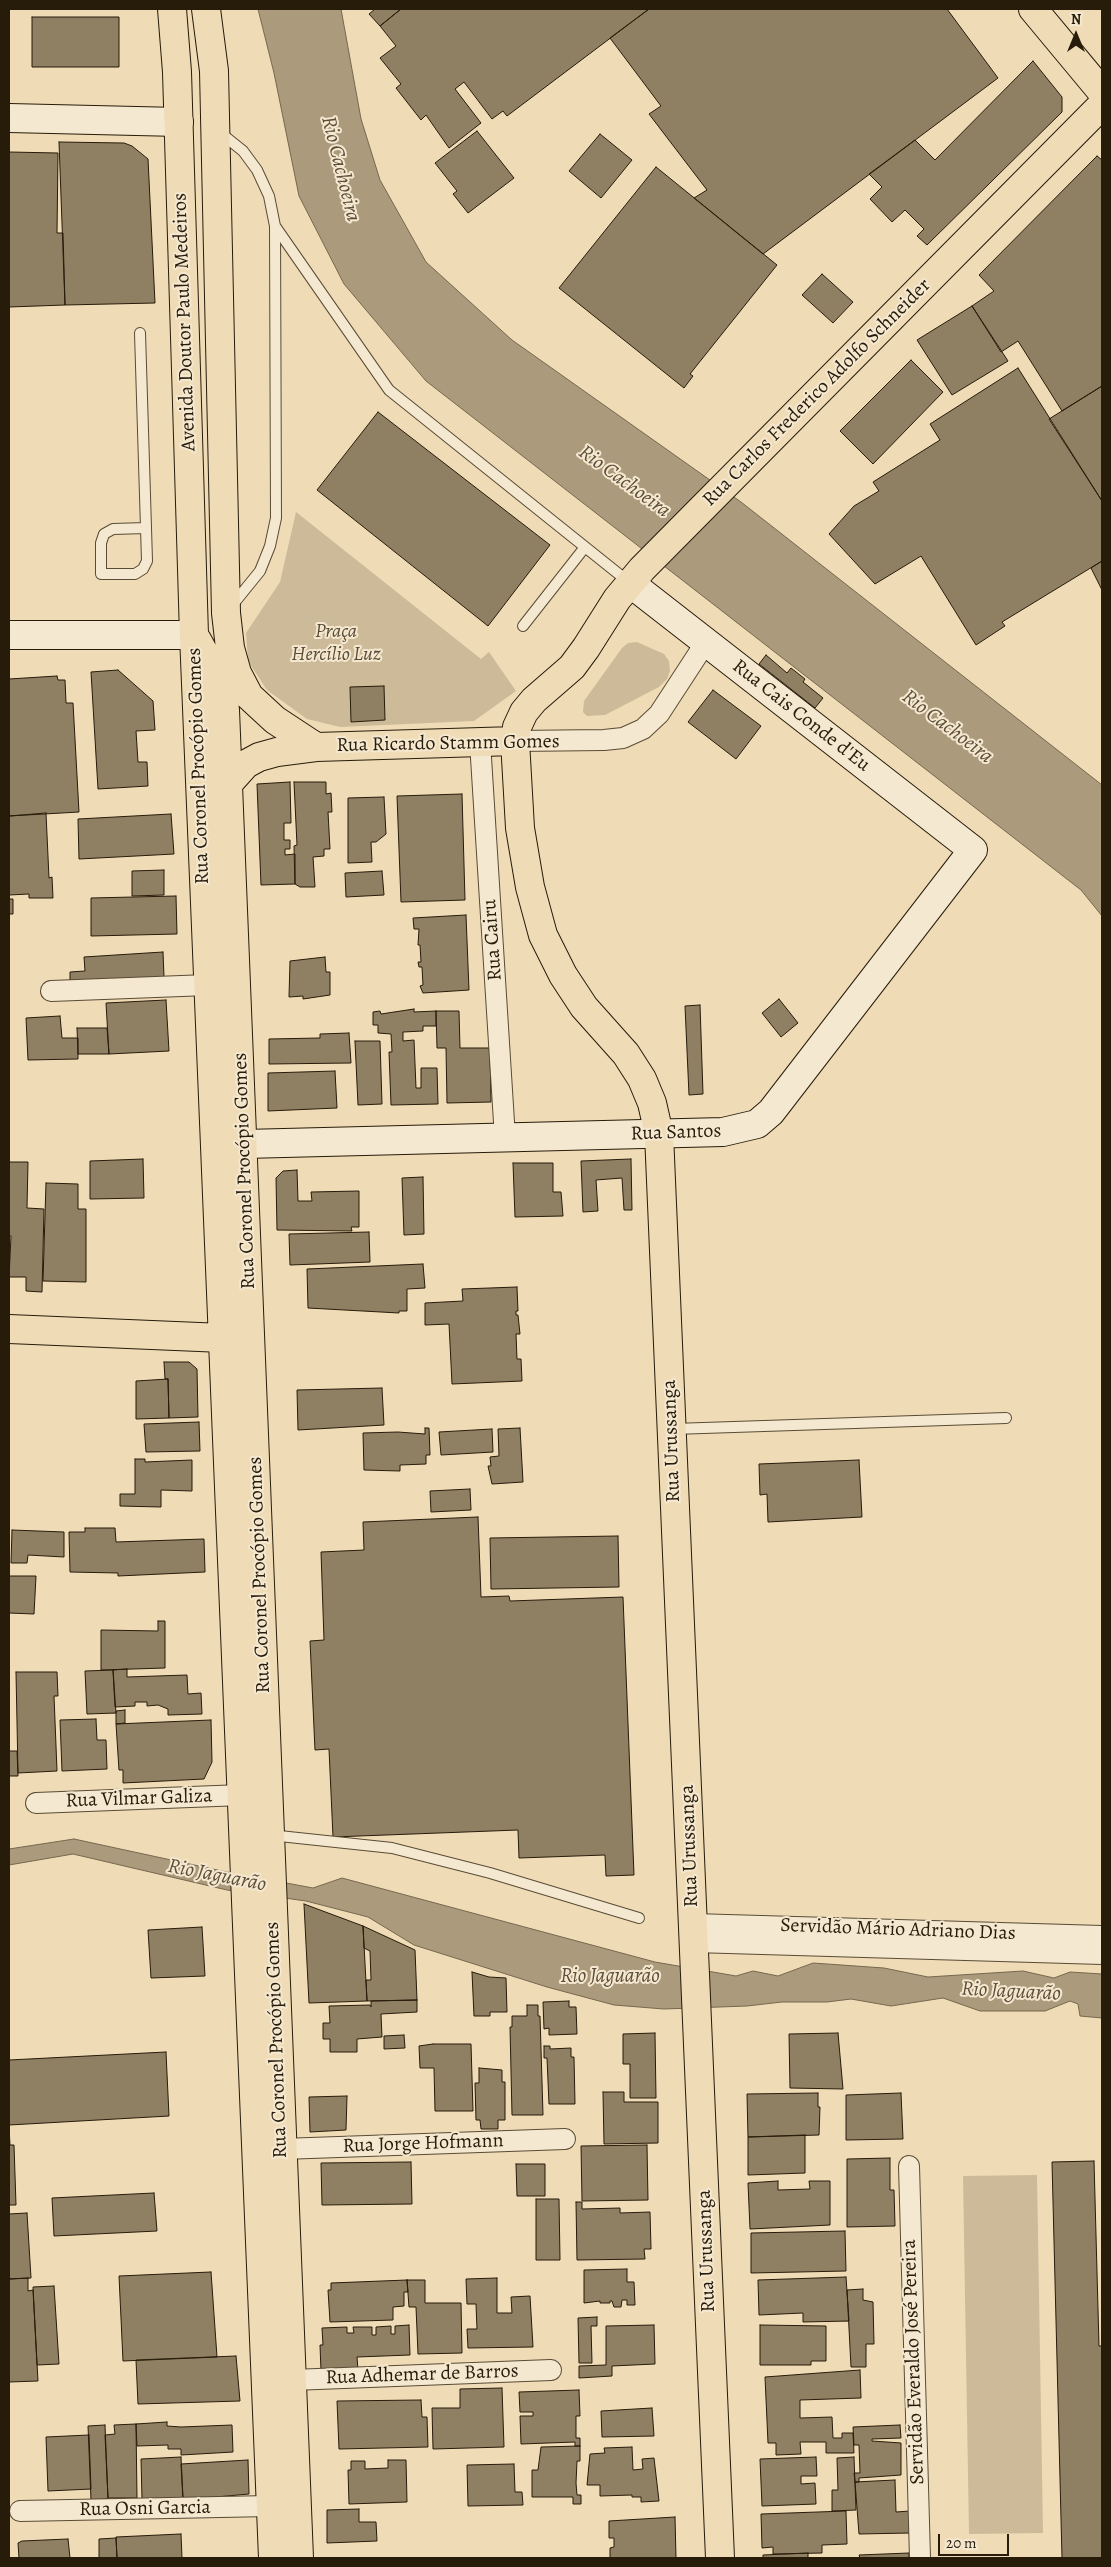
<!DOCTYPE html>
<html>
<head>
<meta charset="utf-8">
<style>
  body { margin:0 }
  #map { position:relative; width:1111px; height:2567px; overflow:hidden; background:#efdbb6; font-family:Alegreya,serif }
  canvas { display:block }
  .frame { position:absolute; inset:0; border:10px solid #271b0a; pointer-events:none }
  .north { position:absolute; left:1051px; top:10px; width:50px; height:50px; -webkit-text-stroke:4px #f5e8d0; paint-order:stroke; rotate:0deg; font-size:14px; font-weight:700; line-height:20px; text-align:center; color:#271b0a }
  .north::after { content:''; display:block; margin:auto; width:18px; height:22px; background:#271b0a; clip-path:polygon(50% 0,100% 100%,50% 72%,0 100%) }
  .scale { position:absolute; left:938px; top:2534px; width:71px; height:22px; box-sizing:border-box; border:2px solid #271b0a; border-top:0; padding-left:6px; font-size:15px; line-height:18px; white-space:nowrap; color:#271b0a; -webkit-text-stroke:4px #f5e8d0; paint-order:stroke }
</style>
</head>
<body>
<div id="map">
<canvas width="1111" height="2567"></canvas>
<div class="frame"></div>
<div class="north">N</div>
<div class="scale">20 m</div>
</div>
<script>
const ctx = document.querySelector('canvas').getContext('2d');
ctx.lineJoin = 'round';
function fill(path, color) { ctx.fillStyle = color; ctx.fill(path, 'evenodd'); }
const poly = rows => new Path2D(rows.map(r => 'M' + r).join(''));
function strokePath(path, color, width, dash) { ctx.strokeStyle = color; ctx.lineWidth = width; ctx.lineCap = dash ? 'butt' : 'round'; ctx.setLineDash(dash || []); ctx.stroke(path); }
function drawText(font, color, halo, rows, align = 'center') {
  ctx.font = font + ' Alegreya,serif'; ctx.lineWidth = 4; ctx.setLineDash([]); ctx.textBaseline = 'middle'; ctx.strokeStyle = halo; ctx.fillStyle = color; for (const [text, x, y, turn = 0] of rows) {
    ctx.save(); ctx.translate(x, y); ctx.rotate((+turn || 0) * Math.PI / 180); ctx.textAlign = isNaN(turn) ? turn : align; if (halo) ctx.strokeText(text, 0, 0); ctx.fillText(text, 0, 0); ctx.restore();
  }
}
fill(poly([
  [296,512,481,659,489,652,516,691,474,721,340,727,307,719,267,690,248,661,246,633,280,582],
  [637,642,664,654,669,661,670,671,667,679,659,687,605,715,587,716,583,712,584,701,622,648,628,643],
  [1037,2175,1043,2533,969,2534,963,2176]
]), '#cdba99');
const water = poly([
  [258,9,341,9,361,119,380,180,426,262,512,340,741,502,1102,785,1102,916,1081,890,426,381,344,284,299,196,274,73,258,9],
  [74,1839,222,1871,313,1888,342,1878,655,1962,736,1976,753,1971,778,1976,813,1963,884,1968,928,1977,1023,1971,1054,1978,1070,1972,1102,1974,1102,2018,1080,2016,1078,2004,1070,2001,1045,2011,980,2011,943,1998,891,2006,851,1999,827,2002,782,2002,747,2006,664,2009,614,2005,547,1987,414,1945,368,1917,306,1901,227,1890,73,1854,9,1865,9,1849,74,1839]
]);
fill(water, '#ab9a7c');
strokePath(water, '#76674e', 1);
const building = poly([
  [375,9,401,9,380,26,369,14,375,9],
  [401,9,649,9,507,116,503,111,492,119,464,82,455,89,481,123,449,148,426,115,421,120,396,88,401,84,380,58,396,46,380,26,401,9],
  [649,9,947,9,998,78,763,254,694,198,707,190,649,114,661,106,610,38,649,9],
  [32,17,119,17,119,67,32,67,32,17],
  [1033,61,1062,97,1062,112,927,245,917,236,924,229,905,210,892,222,870,199,882,187,869,174,915,140,935,160,1033,61],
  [477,131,514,178,468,213,453,194,457,191,435,163,477,131],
  [600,134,632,160,601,198,569,171,600,134],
  [59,142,124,143,132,146,148,159,155,303,65,305,59,142],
  [9,152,58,153,57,233,63,233,65,305,9,307,9,152],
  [1097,156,1102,160,1102,386,1062,411,1018,341,1001,352,972,306,994,291,979,275,1097,156],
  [656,167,777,265,690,374,693,376,684,388,559,288,656,167],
  [822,274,853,302,833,323,802,295,822,274],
  [972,306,1008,361,952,395,917,340,972,306],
  [911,360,943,392,873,464,840,431,911,360],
  [1018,368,1102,501,1102,561,1002,622,1005,626,976,645,921,556,875,584,829,534,854,506,879,491,873,482,940,440,930,424,1018,368],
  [1102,386,1102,501,1049,419,1102,386],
  [378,412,550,545,488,626,317,490,378,412],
  [1102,561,1102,590,1091,568,1102,561],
  [766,655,787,673,791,668,805,679,803,682,823,698,815,708,759,664,766,655],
  [118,670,153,701,155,730,136,731,138,762,147,762,148,786,98,789,91,672,118,670],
  [57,676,58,680,65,680,66,703,73,703,79,812,9,816,9,679,57,676],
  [384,686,385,720,351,722,350,687,384,686],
  [713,690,761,726,736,759,688,722,713,690],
  [290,782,291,823,284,823,284,840,290,840,290,849,285,849,285,855,295,854,295,884,261,885,257,784,290,782],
  [294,782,326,782,326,794,331,793,332,812,328,812,330,849,324,849,324,856,313,857,315,887,300,887,295,884,294,846,297,845,294,782],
  [462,794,465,900,401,902,397,796,462,794],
  [384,797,386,834,376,842,371,842,372,862,348,863,348,798,384,797],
  [46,813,49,878,52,877,53,898,29,898,29,894,9,895,9,816,46,813],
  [171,814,174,854,79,859,78,819,171,814],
  [164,870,164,895,132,896,132,871,164,870],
  [382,871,384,895,346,897,345,873,382,871],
  [176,896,177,934,91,936,91,898,176,896],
  [9,899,13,899,13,914,9,914,9,899],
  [466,915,469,990,423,993,420,986,423,985,422,967,419,967,418,962,421,962,420,945,418,945,419,929,414,929,413,918,466,915],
  [163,952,164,977,70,983,70,972,85,971,84,957,163,952],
  [325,957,326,972,330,972,330,995,303,999,303,996,289,997,290,961,325,957],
  [779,999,798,1023,781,1037,762,1013,779,999],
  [166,1000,169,1051,109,1054,106,1003,166,1000],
  [700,1005,703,1094,689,1095,685,1006,700,1005],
  [414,1009,414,1012,436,1011,436,1026,423,1026,423,1031,403,1032,403,1041,414,1040,416,1088,421,1088,421,1068,437,1068,438,1104,391,1105,389,1052,392,1052,391,1034,378,1033,378,1025,373,1025,373,1012,380,1011,381,1014,414,1009],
  [436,1011,459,1011,460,1048,490,1048,491,1102,447,1103,446,1048,437,1048,436,1011],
  [60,1016,62,1038,78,1038,78,1059,28,1060,26,1018,60,1016],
  [77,1028,107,1028,109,1054,78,1054,77,1028],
  [349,1033,351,1063,269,1064,269,1039,320,1038,320,1034,349,1033],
  [355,1041,380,1041,382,1104,358,1105,355,1041],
  [335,1071,337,1108,268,1111,268,1073,335,1071],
  [143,1159,144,1198,90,1199,90,1161,143,1159],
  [631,1159,632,1210,624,1210,622,1178,596,1180,598,1211,583,1212,581,1161,631,1159],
  [9,1162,28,1162,27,1208,44,1209,42,1292,26,1291,26,1277,9,1277,11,1236,9,1236,9,1162],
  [513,1163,553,1163,553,1192,561,1192,563,1216,515,1217,513,1163],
  [297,1170,298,1201,312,1201,311,1192,359,1191,359,1227,351,1227,352,1231,277,1230,276,1178,283,1171,297,1170],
  [423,1177,424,1234,404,1235,402,1178,423,1177],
  [46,1183,78,1184,78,1209,86,1209,86,1282,43,1281,46,1183],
  [369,1232,370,1262,290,1265,289,1234,369,1232],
  [423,1264,425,1288,407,1289,407,1311,399,1311,399,1313,308,1308,307,1269,423,1264],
  [517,1287,518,1311,516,1311,516,1315,518,1315,520,1334,516,1334,517,1359,521,1359,522,1381,452,1384,449,1324,425,1325,425,1303,463,1301,462,1289,517,1287],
  [164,1362,189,1362,197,1369,198,1417,169,1418,168,1379,165,1379,164,1362],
  [168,1379,169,1418,136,1419,136,1381,168,1379],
  [382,1388,384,1425,298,1430,297,1390,382,1388],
  [199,1422,200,1451,146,1452,144,1424,199,1422],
  [425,1428,429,1428,430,1455,426,1455,426,1464,400,1465,400,1471,364,1470,363,1433,398,1432,425,1434,425,1428],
  [520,1428,523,1482,492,1484,488,1466,491,1466,490,1457,499,1456,498,1429,520,1428],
  [492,1429,493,1452,441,1455,439,1432,492,1429],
  [135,1459,145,1459,145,1462,192,1460,192,1491,161,1490,161,1507,120,1506,120,1494,135,1494,135,1459],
  [859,1460,862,1517,768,1522,767,1494,760,1495,759,1464,859,1460],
  [470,1489,471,1510,431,1512,430,1491,470,1489],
  [478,1517,481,1597,509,1596,510,1601,623,1597,634,1875,606,1876,605,1855,519,1858,518,1830,333,1837,329,1749,315,1750,310,1641,324,1640,321,1552,364,1550,363,1522,478,1517],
  [85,1528,115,1528,116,1542,204,1539,205,1572,118,1576,118,1573,70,1572,69,1532,85,1532,85,1528],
  [12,1530,64,1532,64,1557,28,1555,27,1563,11,1563,12,1530],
  [618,1536,619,1587,491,1589,490,1538,618,1536],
  [9,1576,36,1576,34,1614,9,1613,9,1576],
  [158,1621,165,1621,165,1668,101,1670,101,1630,158,1631,158,1621],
  [127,1669,127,1677,187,1675,188,1694,201,1693,202,1714,168,1715,168,1709,158,1705,147,1706,147,1702,135,1702,135,1706,115,1707,113,1670,127,1669],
  [113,1670,116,1713,87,1714,85,1671,113,1670],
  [16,1672,57,1672,58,1696,54,1696,57,1771,18,1773,16,1672],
  [125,1710,125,1723,116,1724,116,1711,125,1710],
  [96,1719,97,1740,106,1740,107,1769,62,1771,60,1720,96,1719],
  [211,1720,212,1762,204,1779,123,1783,123,1770,119,1770,116,1724,211,1720],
  [9,1751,17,1751,18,1776,9,1776,9,1751],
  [304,1904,363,1926,367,2001,309,2003,304,1904],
  [363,1926,415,1950,417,2000,367,2001,366,1980,371,1980,370,1951,364,1948,363,1926],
  [202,1927,205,1976,151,1978,148,1930,202,1927],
  [472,1972,489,1977,506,1978,507,2012,490,2012,490,2016,474,2016,472,1972],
  [417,2000,417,2012,381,2014,382,2037,357,2039,357,2052,330,2052,330,2039,323,2039,323,2023,330,2023,329,2006,370,2005,371,2007,371,2001,417,2000],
  [569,2001,569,2007,576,2007,577,2034,549,2035,549,2028,544,2029,543,2002,569,2001],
  [527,2005,538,2005,538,2016,540,2016,543,2115,512,2115,510,2027,512,2027,512,2016,527,2016,527,2005],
  [655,2033,656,2098,630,2098,630,2064,623,2064,623,2034,655,2033],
  [838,2033,843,2089,790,2088,789,2034,838,2033],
  [404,2035,405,2048,384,2049,384,2036,404,2035],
  [433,2044,471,2044,473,2111,435,2111,434,2068,420,2068,419,2046,433,2044],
  [544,2046,550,2046,550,2049,571,2048,571,2057,574,2057,575,2104,549,2104,547,2058,544,2058,544,2046],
  [166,2052,169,2116,9,2125,9,2060,166,2052],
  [479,2068,502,2070,502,2082,505,2082,505,2120,498,2120,498,2129,481,2129,480,2120,476,2120,475,2083,479,2083,479,2068],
  [603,2092,624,2092,624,2102,658,2102,658,2143,604,2144,603,2092],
  [818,2093,818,2107,820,2107,819,2135,748,2137,747,2094,818,2093],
  [901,2093,903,2139,846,2140,846,2095,901,2093],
  [347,2096,346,2130,310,2132,309,2097,347,2096],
  [9,2126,10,2145,14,2145,16,2205,9,2205,9,2126],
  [805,2135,805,2173,748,2175,748,2137,805,2135],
  [647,2145,648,2200,582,2201,581,2146,647,2145],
  [890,2158,890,2190,894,2190,895,2226,847,2227,847,2159,890,2158],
  [1094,2161,1099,2346,1102,2346,1102,2558,1062,2558,1052,2162,1094,2161],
  [411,2162,412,2204,322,2205,321,2163,411,2162],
  [516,2164,545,2164,545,2196,517,2196,516,2164],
  [778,2181,778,2190,810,2189,809,2181,830,2181,830,2225,750,2229,748,2183,778,2181],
  [154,2193,157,2231,54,2236,52,2198,154,2193],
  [536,2199,559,2199,560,2260,536,2260,536,2199],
  [576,2202,582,2202,582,2209,620,2208,620,2213,650,2212,651,2249,644,2249,645,2259,577,2260,576,2202],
  [27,2213,31,2278,9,2279,9,2214,27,2213],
  [845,2231,846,2271,751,2273,751,2233,845,2231],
  [627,2269,627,2282,634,2282,635,2305,627,2305,627,2300,622,2300,621,2307,614,2307,612,2301,610,2301,610,2303,600,2303,600,2301,584,2303,584,2270,627,2269],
  [211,2272,217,2357,123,2361,119,2276,211,2272],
  [846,2277,849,2321,803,2322,803,2313,759,2315,758,2280,846,2277],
  [28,2278,28,2291,33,2290,38,2381,9,2382,9,2279,28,2278],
  [497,2278,497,2313,512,2313,511,2297,530,2296,533,2347,468,2348,467,2329,477,2329,476,2304,467,2304,466,2279,497,2278],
  [407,2280,425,2280,425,2303,461,2303,462,2353,418,2354,416,2307,409,2307,407,2280],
  [407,2280,408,2292,404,2292,404,2306,393,2307,393,2320,330,2322,328,2290,331,2290,331,2283,407,2280],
  [54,2286,59,2364,37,2365,33,2287,54,2286],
  [863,2289,863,2300,873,2302,874,2344,866,2344,866,2367,851,2367,847,2290,863,2289],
  [597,2317,597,2326,591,2326,592,2363,579,2363,578,2318,597,2317],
  [409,2325,410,2355,357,2357,358,2370,321,2371,320,2345,323,2345,322,2328,347,2327,347,2333,354,2333,353,2327,372,2327,372,2335,376,2335,376,2327,391,2326,391,2334,395,2334,395,2326,409,2325],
  [654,2325,655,2364,612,2366,612,2376,579,2378,579,2366,606,2365,606,2326,654,2325],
  [760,2325,826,2326,826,2361,811,2361,811,2365,760,2365,760,2325],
  [236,2356,240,2401,138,2404,136,2360,236,2356],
  [860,2370,861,2398,800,2400,800,2418,832,2417,833,2438,842,2438,842,2433,853,2433,854,2453,826,2453,826,2442,800,2442,801,2454,776,2455,776,2443,768,2443,765,2377,860,2370],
  [502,2388,504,2447,433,2449,432,2408,460,2408,460,2389,502,2388],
  [579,2390,580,2416,576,2416,576,2438,580,2438,580,2446,575,2446,575,2442,521,2444,520,2416,533,2416,533,2412,520,2412,519,2392,579,2390],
  [421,2400,422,2417,427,2417,428,2447,339,2449,337,2401,421,2400],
  [652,2408,654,2436,602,2437,601,2411,652,2408],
  [167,2422,167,2426,181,2427,232,2425,233,2452,181,2455,181,2449,168,2449,168,2445,137,2446,136,2424,167,2422],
  [136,2424,137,2498,108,2498,105,2435,115,2434,114,2425,136,2424],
  [105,2425,108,2499,91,2500,88,2426,105,2425],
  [900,2425,901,2438,872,2439,872,2441,901,2443,901,2475,859,2478,859,2482,855,2482,854,2473,860,2473,859,2445,854,2445,853,2427,900,2425],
  [89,2435,91,2489,48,2491,46,2437,89,2435],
  [580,2446,580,2461,577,2461,576,2483,577,2495,581,2495,581,2504,573,2504,573,2497,532,2497,532,2470,538,2470,541,2447,580,2446],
  [632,2447,633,2470,643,2469,642,2459,654,2458,659,2501,641,2502,641,2497,632,2497,632,2495,600,2496,600,2485,587,2485,590,2454,605,2453,604,2448,632,2447],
  [181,2457,183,2498,142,2499,141,2459,181,2457],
  [816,2457,817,2476,801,2476,801,2484,815,2483,816,2504,762,2506,760,2459,816,2457],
  [854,2457,856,2510,832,2511,832,2490,838,2490,837,2458,854,2457],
  [248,2460,249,2494,183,2500,181,2464,248,2460],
  [388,2460,406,2460,407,2502,349,2504,348,2470,351,2470,351,2461,365,2461,365,2469,388,2468,388,2460],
  [514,2464,515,2492,522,2492,523,2505,468,2506,467,2465,514,2464],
  [895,2480,896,2512,910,2511,910,2533,859,2534,855,2482,895,2480],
  [359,2509,359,2522,376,2522,377,2541,327,2543,327,2510,359,2509],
  [846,2511,847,2544,822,2545,822,2553,773,2554,773,2547,762,2548,761,2514,846,2511],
  [675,2517,676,2558,610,2558,610,2548,614,2547,614,2538,609,2538,609,2521,675,2517],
  [181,2534,182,2558,117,2558,116,2537,181,2534],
  [116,2538,117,2558,99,2558,99,2539,116,2538],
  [68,2539,70,2558,19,2558,18,2543,22,2541,68,2539],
  [808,2553,808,2558,763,2558,763,2555,808,2553],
  [909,2553,909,2558,860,2558,859,2555,909,2553]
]);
fill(building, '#8f7f63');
strokePath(building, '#271b0a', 1);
const lane = poly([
  [218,131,243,151,257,170,269,196,275,226,276,518,270,546,260,571,230,608],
  [275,226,389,390,630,583],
  [140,333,146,528,147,561,143,569,135,574,101,574,101,543,104,534,113,529,146,528],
  [523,626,585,547],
  [673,1429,1006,1418],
  [270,1835,392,1848,490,1873,639,1918]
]);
const street = poly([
  [515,741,604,740,623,738,643,729,659,714,706,642],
  [480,742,505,1138],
  [51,991,208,985],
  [36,1803,242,1795],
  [693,1924,1102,1936],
  [694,1942,1102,1954],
  [282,2149,565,2139],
  [909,2166,920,2558],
  [292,2380,551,2370],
  [20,2511,270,2506]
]);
const secondary = poly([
  [9,118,179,122],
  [9,635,194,635],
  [244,1144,723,1132,757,1124,771,1112,973,850,630,583]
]);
const primary = poly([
  [172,9,177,72,194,635,273,2558],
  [206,9,214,71,226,613,230,648,237,673,249,696,275,720,316,747],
  [1033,9,1102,92],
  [197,640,215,673,222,691,225,710,299,2558],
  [228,784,246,764,259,757,277,752,316,747,515,741],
  [9,1329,223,1338],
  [720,2558,659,1134,652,1103,642,1079,626,1054,584,1007,563,975,543,935,530,887,520,828,515,741,517,727,524,712,534,700,572,667,586,648,617,599,642,569,1102,105]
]);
strokePath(lane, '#594b35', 12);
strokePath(street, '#594b35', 22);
strokePath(secondary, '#271b0a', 30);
strokePath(primary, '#271b0a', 30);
strokePath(lane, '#f5e8d0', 10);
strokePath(street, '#f5e8d0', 20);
strokePath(secondary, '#f5e8d0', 28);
strokePath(primary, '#efdbb6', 28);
drawText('20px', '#271b0a', '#f5e8d0', [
  ["Avenida Doutor Paulo Medeiros",185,322,-92],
  ["Rua Carlos Frederico Adolfo Schneider",817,393,-45],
  ["Rua Cais Conde d'Eu",801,716,38],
  ["Rua Ricardo Stamm Gomes",448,744,-1],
  ["Rua Coronel Procópio Gomes",199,766,-92],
  ["Rua Cairu",493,940,-94],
  ["Rua Santos",676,1133,-2],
  ["Rua Coronel Procópio Gomes",245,1171,-92],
  ["Rua Urussanga",672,1441,-92],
  ["Rua Coronel Procópio Gomes",260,1575,-92],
  ["Rua Vilmar Galiza",139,1799,-2],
  ["Rua Urussanga",690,1846,-92],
  ["Servidão Mário Adriano Dias",898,1930,2],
  ["Rua Coronel Procópio Gomes",277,2040,-92],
  ["Rua Jorge Hofmann",423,2144,-2],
  ["Rua Urussanga",707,2251,-92],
  ["Servidão Everaldo José Pereira",914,2362,-92],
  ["Rua Adhemar de Barros",422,2375,-2],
  ["Rua Osni Garcia",145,2509,-1]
]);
drawText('italic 20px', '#594b35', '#f5e8d0', [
  ["Praça",336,632],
  ["Hercílio Luz",336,655]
]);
drawText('italic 21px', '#5c4e38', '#f5e8d0', [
  ["Rio Cachoeira",340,169,76],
  ["Rio Cachoeira",624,482,36],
  ["Rio Cachoeira",947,727,37],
  ["Rio Jaguarão",217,1876,11],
  ["Rio Jaguarão",610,1977],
  ["Rio Jaguarão",1011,1992,3]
]);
</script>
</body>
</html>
